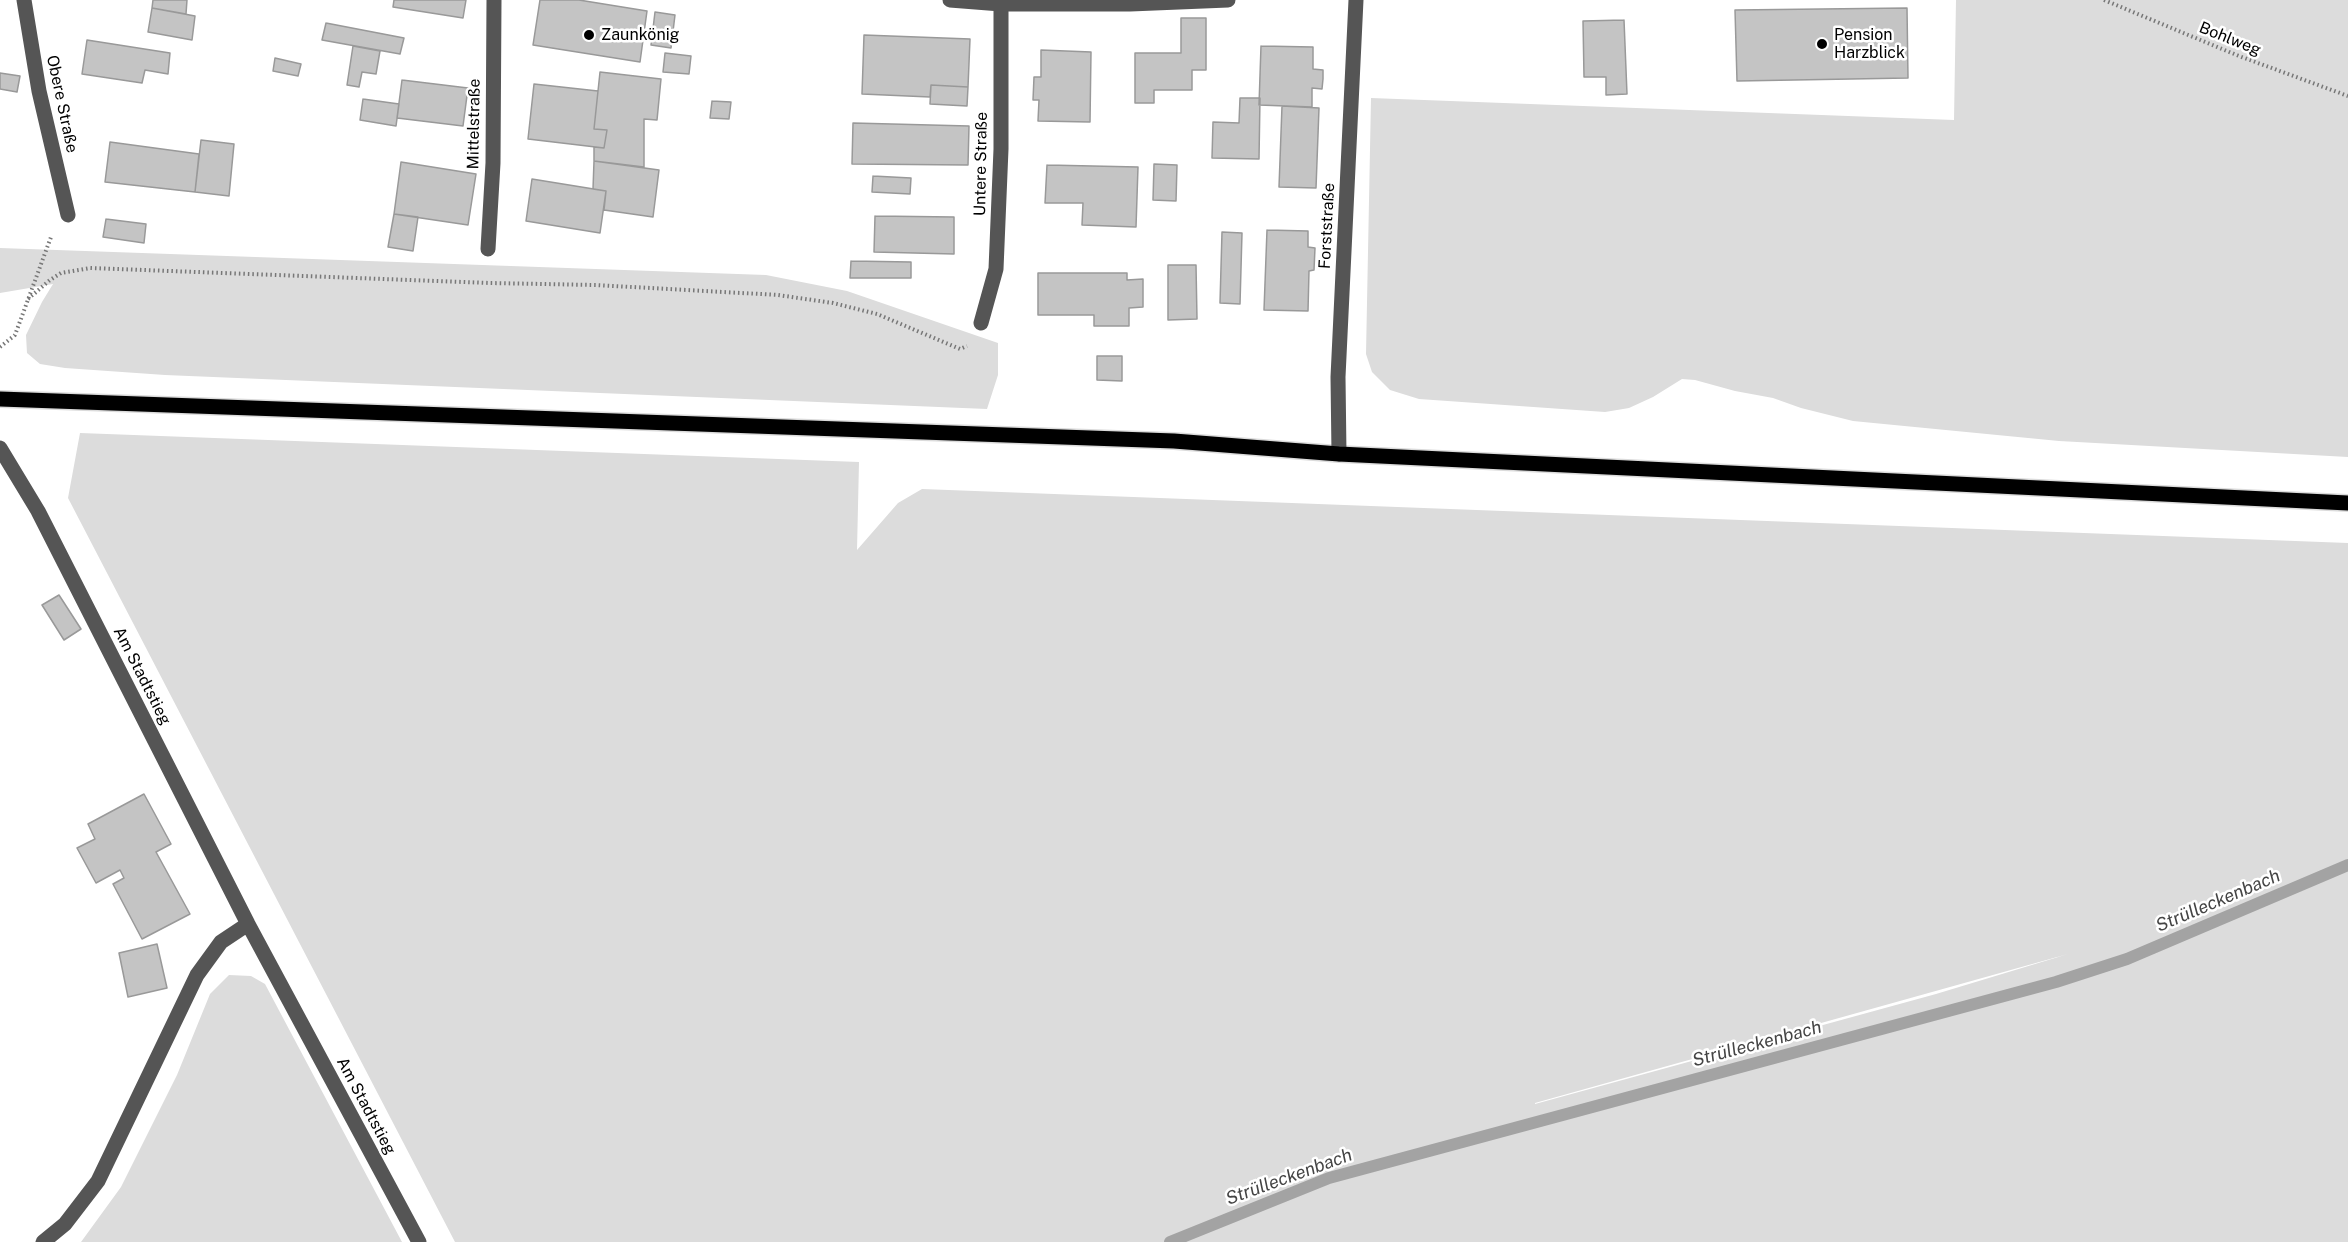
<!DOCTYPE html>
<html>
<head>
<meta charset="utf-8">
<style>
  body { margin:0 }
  canvas { display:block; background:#fff }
</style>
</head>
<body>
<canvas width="2348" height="1242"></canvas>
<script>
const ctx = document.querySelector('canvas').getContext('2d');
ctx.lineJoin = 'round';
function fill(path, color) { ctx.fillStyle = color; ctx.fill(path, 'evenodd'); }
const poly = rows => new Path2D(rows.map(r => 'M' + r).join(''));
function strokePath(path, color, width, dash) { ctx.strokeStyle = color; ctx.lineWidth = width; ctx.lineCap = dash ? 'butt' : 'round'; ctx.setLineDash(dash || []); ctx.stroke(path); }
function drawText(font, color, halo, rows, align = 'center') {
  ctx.font = font + ' "Public Sans",sans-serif'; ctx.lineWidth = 5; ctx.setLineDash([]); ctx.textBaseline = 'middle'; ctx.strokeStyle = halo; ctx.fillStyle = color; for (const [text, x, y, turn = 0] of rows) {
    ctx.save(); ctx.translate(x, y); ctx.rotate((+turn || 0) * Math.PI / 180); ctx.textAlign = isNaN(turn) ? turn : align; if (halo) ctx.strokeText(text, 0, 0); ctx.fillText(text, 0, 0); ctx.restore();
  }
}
fill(poly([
  [1956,0,2348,0,2348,457,2059,441,1853,421,1801,408,1773,398,1735,391,1695,380,1682,379,1653,397,1629,408,1605,412,1419,399,1390,390,1372,372,1366,354,1371,98,1954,120],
  [0,248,766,275,847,291,998,343,998,375,987,409,165,375,65,368,40,364,27,353,26,335,42,302,53,284,0,293],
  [80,433,859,462,857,550,898,503,922,489,2348,543,2348,1242,455,1242,68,498],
  [2068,954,1936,994,1535,1104,1535,1103],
  [229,975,251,976,265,984,402,1242,81,1242,121,1187,177,1075,210,994]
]), '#dcdcdc');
strokePath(poly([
  [1170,1242,1329,1178,2056,982,2127,959,2348,865]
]), '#a3a3a3', 12);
const building = poly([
  [153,0,187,0,186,14,152,8,153,0],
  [394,0,466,0,463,18,393,7,394,0],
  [540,0,579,0,647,11,640,62,533,45,540,0],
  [152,8,195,16,192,40,148,32,152,8],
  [1907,8,1908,78,1737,81,1735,10,1907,8],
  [655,12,675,15,671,48,651,45,655,12],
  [1181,18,1206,18,1206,70,1192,70,1192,90,1154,90,1154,103,1135,103,1135,53,1181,53,1181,18],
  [1624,20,1627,94,1606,95,1606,77,1584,77,1583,21,1624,20],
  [326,23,404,38,400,54,322,40,326,23],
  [864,35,970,39,968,87,931,85,930,97,862,94,864,35],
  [87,40,170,53,168,74,145,70,142,83,82,74,87,40],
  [353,46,380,51,376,74,362,72,359,87,347,85,353,46],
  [1261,46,1313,47,1313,69,1323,70,1323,79,1322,89,1312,88,1312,107,1259,105,1261,46],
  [1041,50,1091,52,1090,122,1038,121,1039,100,1033,100,1034,77,1041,77,1041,50],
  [665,53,691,56,689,74,663,72,665,53],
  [275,58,301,64,298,76,273,71,275,58],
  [600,72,661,79,657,120,644,119,644,167,594,161,594,147,604,148,607,130,594,129,600,72],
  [0,73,20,76,17,92,0,89,0,73],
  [402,80,468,88,463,126,397,118,402,80],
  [534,84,598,91,594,129,607,130,604,148,528,139,534,84],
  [931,85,968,87,967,106,930,104,931,85],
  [1240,98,1260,98,1259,159,1212,158,1213,122,1239,123,1240,98],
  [363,99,399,104,396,126,360,120,363,99],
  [712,101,731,102,729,119,710,118,712,101],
  [1282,106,1319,108,1316,188,1279,187,1282,106],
  [853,123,969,126,968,165,852,164,853,123],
  [201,140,234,144,229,196,195,192,201,140],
  [110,142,199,154,195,192,105,182,110,142],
  [594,161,659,170,653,217,604,210,606,191,593,189,594,161],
  [401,162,476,174,468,225,394,214,401,162],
  [1154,164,1177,165,1176,201,1153,200,1154,164],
  [1047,165,1138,167,1136,227,1082,225,1083,203,1045,203,1047,165],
  [873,176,911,178,910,194,872,192,873,176],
  [532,179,606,191,600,233,526,221,532,179],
  [394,214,418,217,413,251,388,247,394,214],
  [875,216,954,217,954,254,874,252,875,216],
  [106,219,146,224,144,243,103,237,106,219],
  [1267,230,1308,231,1308,247,1315,248,1314,270,1309,271,1308,311,1264,310,1267,230],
  [1222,232,1242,233,1240,304,1220,303,1222,232],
  [851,261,911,262,911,278,850,278,851,261],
  [1168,265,1196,265,1197,319,1168,320,1168,265],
  [1038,273,1127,273,1127,280,1143,279,1143,307,1129,308,1129,326,1094,326,1094,315,1038,315,1038,273],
  [1097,356,1122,356,1122,381,1097,380,1097,356],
  [59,595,81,629,64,640,42,605,59,595],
  [144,794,171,844,156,852,190,914,142,939,113,884,124,878,120,870,96,883,77,848,95,839,88,824,144,794],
  [157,944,167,988,128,997,119,953,157,944]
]);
fill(building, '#c4c4c4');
strokePath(building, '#999', 1.5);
const major = poly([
  [0,399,1174,441,1339,454,2348,503]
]);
strokePath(major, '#dbdbdb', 18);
strokePath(poly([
  [2104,0,2239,56,2348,96],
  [28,299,50,280,61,273,90,268,490,283,596,285,778,295,833,303,877,314,960,349,967,346],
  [0,347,15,335,51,237]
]), '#777', 4, [1.5, 3]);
strokePath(poly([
  [24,0,39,91,68,215],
  [950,0,1001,4,1130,4,1228,0],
  [488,249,493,163,494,0],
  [981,323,996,269,1001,149,1001,4],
  [0,448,38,511,248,924,419,1242],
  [1339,454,1338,377,1356,0],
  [43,1242,65,1224,98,1181,197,975,221,942,248,924]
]), '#555', 15);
strokePath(major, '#000', 15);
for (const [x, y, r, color] of [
  [589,35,6,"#000"],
  [1822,44,6,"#000"]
]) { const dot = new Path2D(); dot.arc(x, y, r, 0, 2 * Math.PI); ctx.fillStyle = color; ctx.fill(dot); strokePath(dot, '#fff', 2); }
drawText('16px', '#000', '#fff', [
  ["Zaunkönig",601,35],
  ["Pension",1834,35],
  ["Harzblick",1834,53]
], 'left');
drawText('16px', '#000', '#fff', [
  ["Bohlweg",2230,39,22],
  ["Obere Straße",62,104,78],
  ["Mittelstraße",474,124,-89],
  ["Untere Straße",981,164,-89],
  ["Forststraße",1327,226,-87],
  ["Am Stadtstieg",142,676,63],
  ["Am Stadtstieg",366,1106,62]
]);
drawText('italic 18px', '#444', '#fff', [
  ["Strülleckenbach",2218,901,-23],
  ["Strülleckenbach",1757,1044,-15],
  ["Strülleckenbach",1289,1177,-20]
]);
</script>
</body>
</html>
